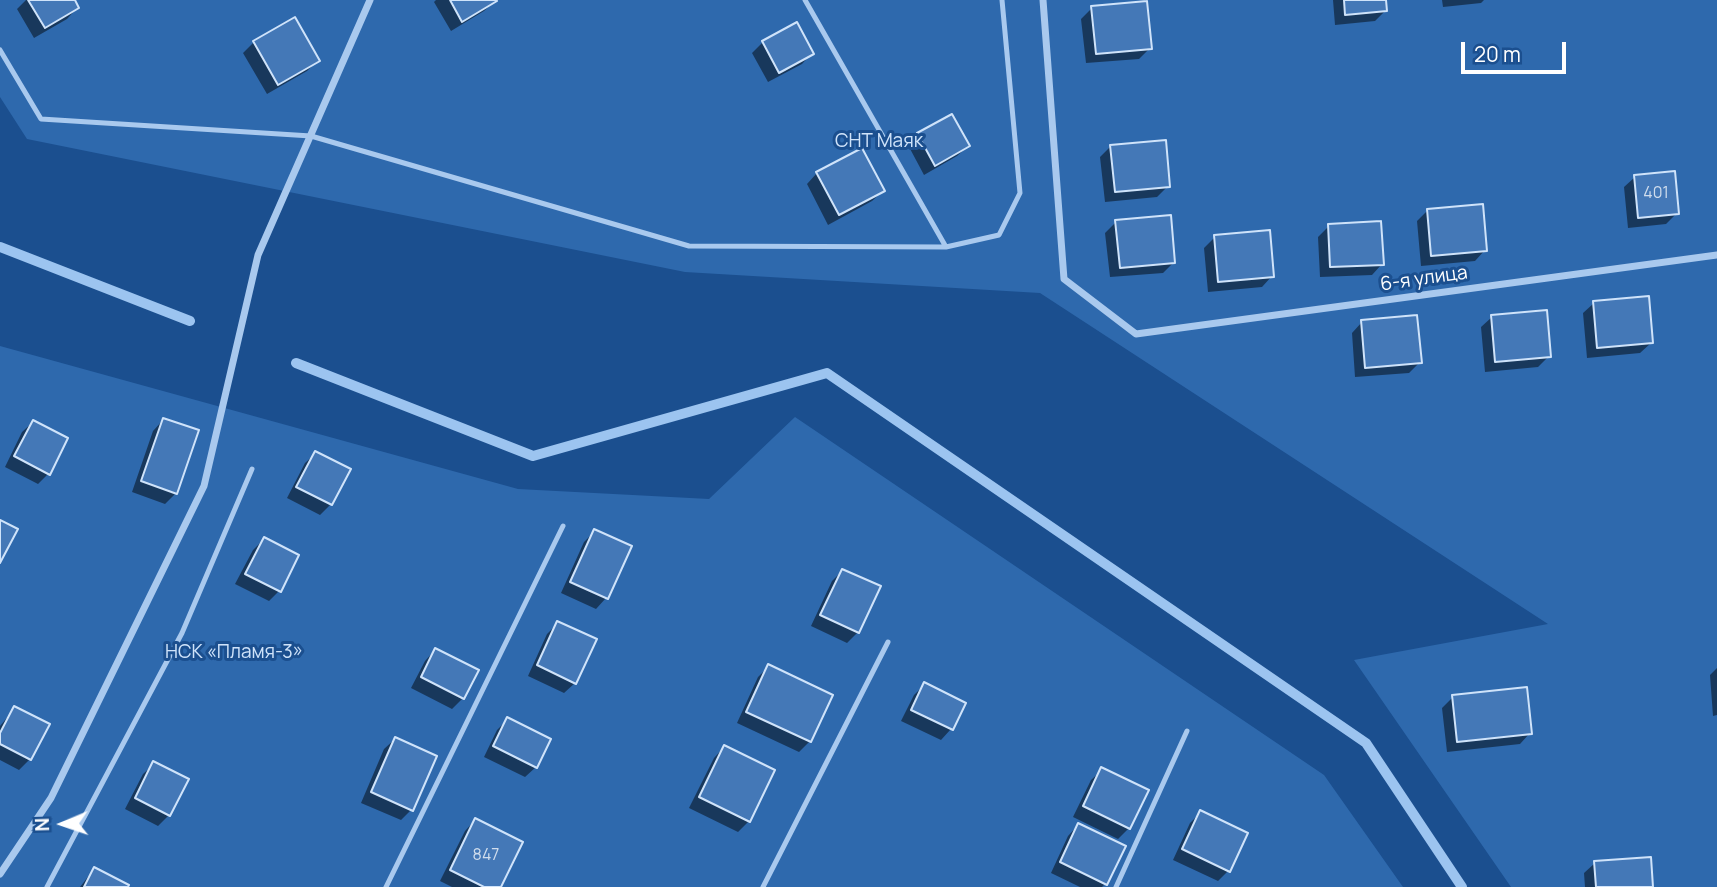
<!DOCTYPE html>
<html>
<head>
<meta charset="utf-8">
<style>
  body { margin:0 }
  #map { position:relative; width:1717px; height:887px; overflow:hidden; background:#1b4f8f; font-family:Manrope,sans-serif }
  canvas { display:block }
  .north { position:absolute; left:28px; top:789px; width:70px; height:70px; -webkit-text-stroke:5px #1b4f8f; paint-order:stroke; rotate:268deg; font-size:19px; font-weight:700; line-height:28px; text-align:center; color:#fff }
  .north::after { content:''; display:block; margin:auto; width:24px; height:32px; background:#fff; clip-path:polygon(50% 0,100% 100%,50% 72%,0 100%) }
  .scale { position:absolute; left:1461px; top:42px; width:105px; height:32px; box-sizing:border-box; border:4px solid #fff; border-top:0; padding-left:9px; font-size:21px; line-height:24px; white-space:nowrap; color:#fff; -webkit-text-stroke:5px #1b4f8f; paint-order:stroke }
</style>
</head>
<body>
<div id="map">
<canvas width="1717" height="887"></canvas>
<div class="north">N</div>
<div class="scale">20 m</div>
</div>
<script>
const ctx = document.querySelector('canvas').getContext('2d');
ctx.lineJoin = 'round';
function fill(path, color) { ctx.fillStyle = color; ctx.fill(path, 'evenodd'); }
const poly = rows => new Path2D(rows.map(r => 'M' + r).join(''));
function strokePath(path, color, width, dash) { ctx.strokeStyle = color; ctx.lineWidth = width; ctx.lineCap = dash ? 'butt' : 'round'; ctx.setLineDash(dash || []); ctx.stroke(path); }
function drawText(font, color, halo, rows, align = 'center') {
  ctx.font = font + ' Manrope,sans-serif'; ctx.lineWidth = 6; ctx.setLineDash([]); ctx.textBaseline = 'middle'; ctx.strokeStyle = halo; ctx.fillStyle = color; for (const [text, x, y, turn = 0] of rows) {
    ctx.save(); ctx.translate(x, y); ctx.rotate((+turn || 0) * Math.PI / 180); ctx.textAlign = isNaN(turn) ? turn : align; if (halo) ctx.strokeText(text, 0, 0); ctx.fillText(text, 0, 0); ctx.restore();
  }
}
fill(poly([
  [0,0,1717,0,1717,887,1511,887,1354,660,1548,624,1040,293,685,272,27,139,0,97],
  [0,346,518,489,709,499,795,417,1324,775,1403,887,0,887]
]), '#2e69ad');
fill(poly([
  [26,0,73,0,77,8,67,19,34,38,17,9],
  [436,0,494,0,495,1,484,11,451,31,434,2],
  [1333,0,1384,0,1385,11,1375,21,1335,25],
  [1442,0,1484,0,1481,3,1443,7],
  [1092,8,1150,48,1139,59,1086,63,1081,19],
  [294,19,318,60,307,71,267,94,243,53,254,42],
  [796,24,812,53,802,64,768,82,752,53,763,42],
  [918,135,968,146,957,156,924,175,908,145],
  [1111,146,1168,186,1157,197,1105,202,1100,157],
  [817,173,883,191,872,201,828,225,807,184],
  [1635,177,1677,213,1666,224,1628,228,1624,187],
  [1428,210,1485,250,1475,261,1421,266,1417,221],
  [1116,222,1174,262,1163,273,1110,277,1105,233],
  [1329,226,1382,264,1372,275,1320,277,1318,237],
  [1215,237,1272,276,1262,287,1208,292,1204,248],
  [1594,303,1651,343,1640,353,1587,358,1583,313],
  [1492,317,1549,356,1538,367,1485,372,1481,327],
  [1362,322,1420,362,1409,373,1355,377,1352,333],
  [163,420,176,493,165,504,132,492,153,431],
  [33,422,48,474,38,484,5,467,22,432],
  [316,453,331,504,320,515,287,498,305,463],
  [595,531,629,547,606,598,596,609,561,593,584,542],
  [264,539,279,591,269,601,235,584,253,550],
  [842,571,858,632,847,643,811,626,832,581],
  [558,623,575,683,564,693,528,676,547,634],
  [435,650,463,698,452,709,411,688,425,661],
  [768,667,810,741,799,752,737,723,758,677],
  [1717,668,1717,715,1713,716,1710,675],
  [924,685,963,704,951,729,941,740,901,721,914,695],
  [1453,697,1530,733,1520,744,1447,752,1442,708],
  [15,708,30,759,19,770,0,760,0,726],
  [508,719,536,767,525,777,484,757,497,730],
  [395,739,411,810,401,820,361,803,384,749],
  [724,747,773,771,749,821,738,832,689,808,714,758],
  [154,764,169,815,158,826,125,809,143,774],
  [1102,770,1129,828,1118,839,1073,817,1091,780],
  [1201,812,1228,871,1218,881,1173,860,1190,823],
  [475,820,499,887,452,887,440,881,465,831],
  [1078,825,1106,883,1102,887,1080,887,1051,873,1068,836],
  [1595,863,1651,887,1585,887,1584,873],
  [94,869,127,887,80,887]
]), '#0007');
strokePath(poly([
  [0,247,190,321],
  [296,363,533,456,827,373,1366,743,1462,887]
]), '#9cc4f0', 10);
const building = poly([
  [28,0,75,0,79,8,45,28,28,0],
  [450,0,496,0,497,1,462,22,450,0],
  [1344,0,1386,0,1387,11,1345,15,1344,0],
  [1147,1,1152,49,1096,54,1091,6,1147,1],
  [295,17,320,61,278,85,253,41,295,17],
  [797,22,814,54,779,73,762,41,797,22],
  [952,114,970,146,935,166,917,133,952,114],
  [1166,140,1170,187,1115,192,1110,145,1166,140],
  [862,148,885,191,839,215,816,172,862,148],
  [1675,171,1679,214,1638,218,1634,175,1675,171],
  [1483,204,1487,251,1431,256,1427,209,1483,204],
  [1171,215,1175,263,1120,268,1115,220,1171,215],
  [1381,221,1384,265,1330,267,1328,224,1381,221],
  [1270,230,1274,277,1218,282,1214,235,1270,230],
  [1649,296,1653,343,1597,348,1593,301,1649,296],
  [1547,310,1551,357,1495,362,1491,315,1547,310],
  [1417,315,1422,363,1365,368,1361,320,1417,315],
  [163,418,199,430,177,494,141,481,163,418],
  [33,420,68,438,50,475,14,456,33,420],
  [315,451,351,469,332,505,296,487,315,451],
  [0,520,18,529,0,563,0,520],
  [594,529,632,546,608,599,570,582,594,529],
  [264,537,299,555,281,592,245,574,264,537],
  [842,569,881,586,859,633,820,615,842,569],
  [557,621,597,639,576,684,537,665,557,621],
  [435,648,479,670,464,699,421,677,435,648],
  [768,664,833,695,811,742,746,712,768,664],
  [924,682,966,703,953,730,911,710,924,682],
  [1527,687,1532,734,1457,742,1452,695,1527,687],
  [14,706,50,724,31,760,0,744,0,733,14,706],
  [507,717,551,739,537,768,493,746,507,717],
  [395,737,437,756,413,811,371,792,395,737],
  [724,745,775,770,750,822,699,797,724,745],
  [153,761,189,779,170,816,135,798,153,761],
  [1101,767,1149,790,1130,829,1083,806,1101,767],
  [1200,810,1248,833,1230,872,1182,849,1200,810],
  [475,818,523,842,501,887,484,887,450,870,475,818],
  [1078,823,1126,846,1107,885,1060,862,1078,823],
  [1651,857,1653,887,1596,887,1594,861,1651,857],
  [94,867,129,885,128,887,84,887,94,867]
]);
fill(building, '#4478b7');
strokePath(building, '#cfe3fa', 2);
strokePath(poly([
  [805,0,946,247],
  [0,50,41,119,311,136,689,246,946,247,999,235,1020,193,1002,0],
  [47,887,182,633,252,469],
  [386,887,563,526],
  [763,887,888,642],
  [1116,887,1187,731]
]), '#a9c9ee', 5);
strokePath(poly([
  [1043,0,1064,279,1136,334,1717,255],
  [0,874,51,798,204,486,258,255,370,0]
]), '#a9c9ee', 7);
drawText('16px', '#d0dded', null, [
  ["401",1656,194],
  ["847",486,856]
]);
drawText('19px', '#cfe3fa', '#1b4f8f', [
  ["СНТ Маяк",879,142],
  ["НСК «Пламя-3»",234,653]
]);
drawText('19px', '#fff', '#1b4f8f', [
  ["6-я улица",1424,279,-8]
]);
</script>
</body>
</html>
